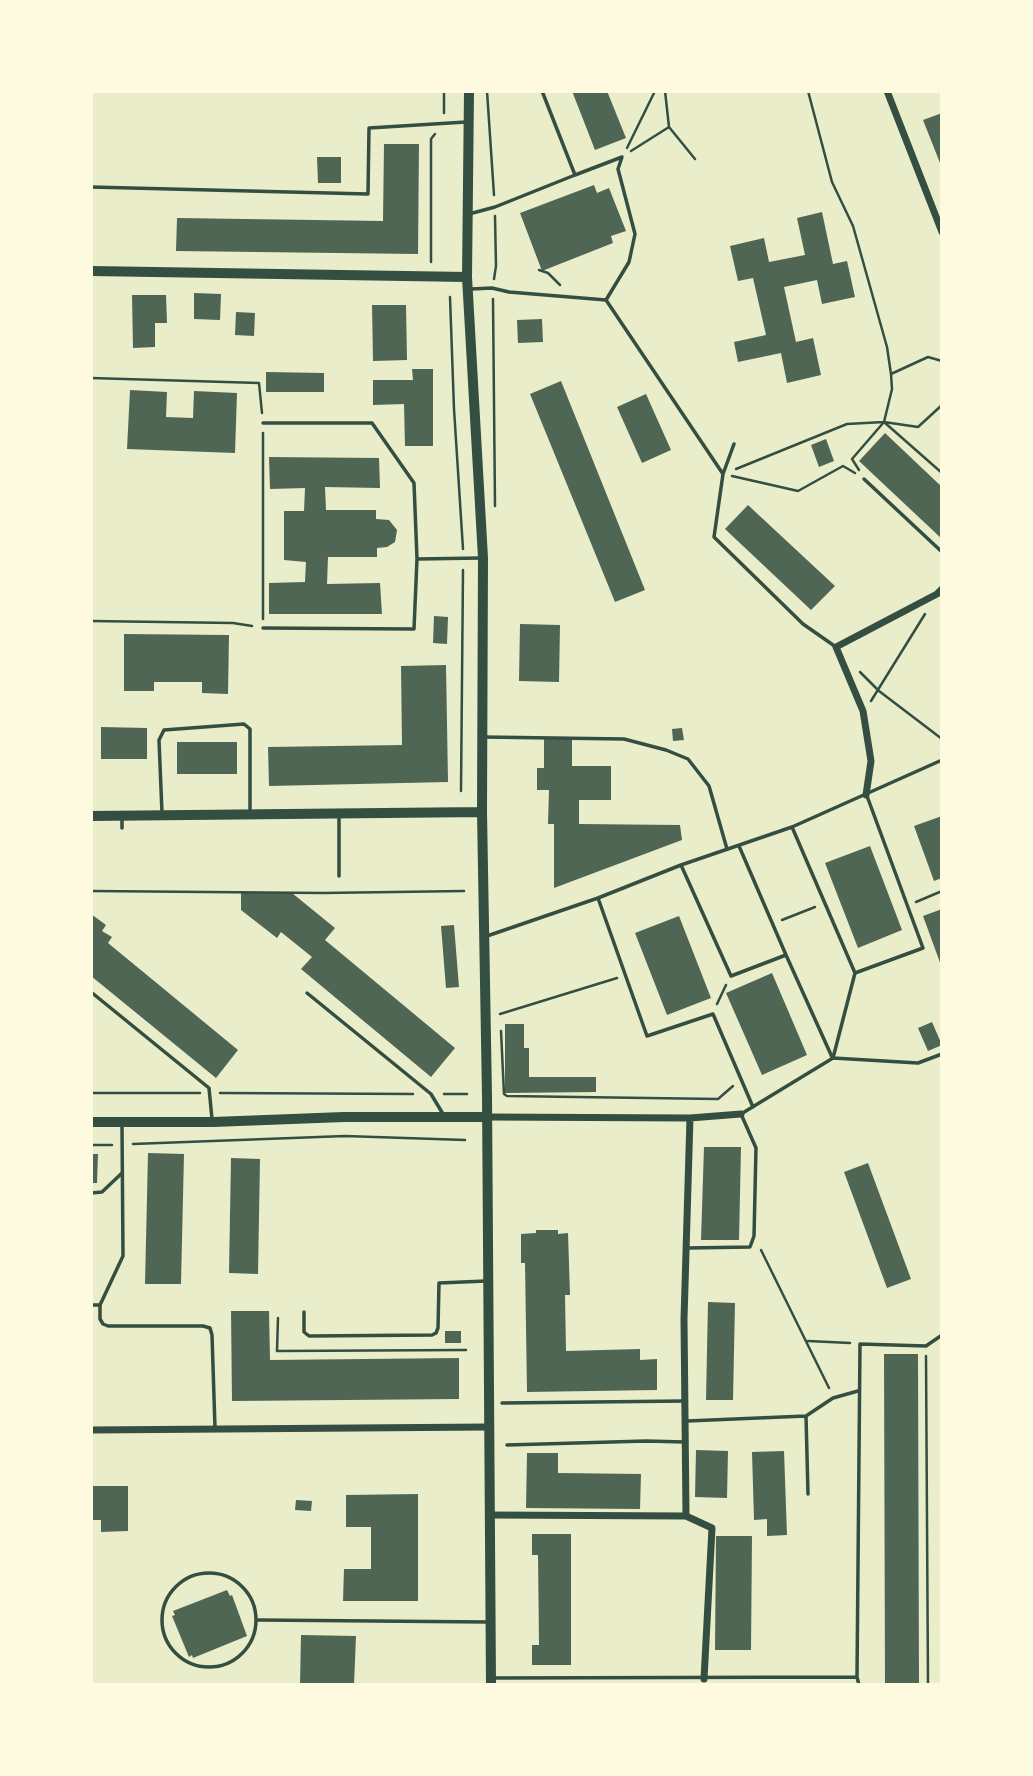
<!DOCTYPE html>
<html>
<head>
<meta charset="utf-8">
<style>
  body { margin:0 }
  #map { position:relative; width:1033px; height:1776px; overflow:hidden; background:#e9edc9; font-family:Arial,sans-serif }
  canvas { display:block }
  .frame { position:absolute; inset:0; border:93px solid #fefae0; pointer-events:none }
</style>
</head>
<body>
<div id="map">
<canvas width="1033" height="1776"></canvas>
<div class="frame"></div>
</div>
<script>
const ctx = document.querySelector('canvas').getContext('2d');
ctx.lineJoin = 'round';
function fill(path, color) { ctx.fillStyle = color; ctx.fill(path, 'evenodd'); }
const poly = rows => new Path2D(rows.map(r => 'M' + r).join(''));
function strokePath(path, color, width, dash) { ctx.strokeStyle = color; ctx.lineWidth = width; ctx.lineCap = dash ? 'butt' : 'round'; ctx.setLineDash(dash || []); ctx.stroke(path); }
fill(poly([
  [572,91,607,91,626,138,595,150],
  [942,113,942,168,923,120],
  [384,144,419,144,418,254,176,251,177,218,383,221],
  [317,157,341,157,341,183,318,183],
  [594,185,597,193,609,188,626,231,611,236,613,243,542,271,520,213],
  [822,212,833,264,847,261,855,297,822,304,817,280,784,287,796,342,813,338,821,375,787,383,781,353,738,362,734,342,766,335,753,278,738,281,730,246,764,238,769,262,805,255,797,218],
  [194,293,221,294,220,320,194,319],
  [132,295,166,295,167,323,155,323,155,347,133,348],
  [372,305,406,305,407,360,373,361],
  [236,312,255,313,254,336,235,335],
  [542,319,543,342,518,343,517,320],
  [412,369,433,369,433,446,405,446,404,404,373,405,373,380,413,380],
  [266,372,324,373,324,392,266,392],
  [561,381,645,590,615,602,530,394],
  [130,390,167,392,166,417,193,418,194,391,237,393,235,453,127,449],
  [646,394,671,450,642,463,617,407],
  [885,433,942,487,942,539,859,461],
  [826,439,834,461,819,467,811,445],
  [269,457,379,458,380,488,325,487,326,510,376,510,376,519,389,520,397,530,395,542,387,547,377,548,377,557,328,557,327,584,380,583,382,614,269,614,269,583,305,582,306,562,284,560,284,511,304,511,305,488,270,489],
  [748,505,835,586,811,610,725,529],
  [434,616,448,617,447,644,433,643],
  [520,624,560,625,559,682,519,681],
  [124,634,229,635,228,694,202,693,202,682,154,682,154,691,124,691],
  [446,665,448,782,269,786,268,747,402,745,401,666],
  [101,727,147,728,147,759,101,759],
  [682,728,684,740,673,741,672,729],
  [544,738,572,738,572,766,611,766,611,800,579,800,579,824,680,825,682,840,554,888,554,824,548,824,549,790,537,790,537,768,544,768],
  [177,742,237,742,237,774,177,774],
  [942,816,942,878,934,881,914,826],
  [870,846,902,930,858,948,825,863],
  [241,893,292,893,335,928,325,940,455,1048,431,1077,301,969,312,957,281,932,277,938,241,910],
  [942,909,942,968,923,916],
  [91,914,106,925,102,931,112,937,108,943,238,1050,216,1078,91,976],
  [679,916,711,998,667,1015,635,933],
  [454,925,459,987,446,988,441,926],
  [772,973,807,1055,762,1075,726,993],
  [932,1022,942,1045,928,1051,918,1028],
  [505,1024,524,1024,524,1048,529,1048,529,1077,596,1077,596,1092,505,1093],
  [704,1147,741,1147,739,1240,701,1240],
  [148,1153,184,1154,181,1284,145,1284],
  [91,1154,98,1154,97,1183,91,1183],
  [231,1158,260,1159,258,1274,229,1273],
  [868,1163,911,1279,887,1288,844,1172],
  [536,1230,558,1230,558,1234,568,1233,570,1295,565,1295,566,1351,640,1349,640,1360,657,1359,657,1390,527,1392,525,1263,521,1263,521,1234,536,1233],
  [708,1302,735,1303,733,1400,706,1400],
  [231,1311,269,1311,270,1360,459,1358,459,1399,232,1401],
  [445,1331,461,1331,461,1343,445,1343],
  [884,1354,918,1354,919,1685,885,1685],
  [696,1450,728,1451,727,1498,695,1497],
  [784,1451,787,1535,767,1536,767,1519,754,1520,752,1452],
  [527,1453,558,1453,558,1473,641,1474,640,1509,526,1508],
  [91,1486,128,1486,128,1531,101,1532,101,1520,91,1520],
  [418,1494,418,1601,343,1601,344,1569,371,1569,371,1527,346,1527,346,1495],
  [296,1500,312,1501,311,1511,295,1510],
  [532,1534,571,1534,571,1665,532,1665,532,1645,539,1645,538,1555,532,1555],
  [716,1536,752,1536,751,1650,715,1650],
  [227,1590,230,1596,232,1595,247,1636,193,1658,192,1655,189,1657,172,1616,175,1615,173,1611],
  [301,1635,356,1636,354,1685,300,1685]
]), '#4f6655');
strokePath(poly([
  [444,91,444,113],
  [487,91,494,195],
  [665,91,669,127,695,159],
  [808,91,832,182,853,226,887,347,891,374,892,389,884,422,852,459,859,470],
  [627,148,655,91],
  [631,151,669,127],
  [431,262,431,139,435,134],
  [539,270,548,273,560,285],
  [494,279,496,266,495,216],
  [450,297,454,409,463,549],
  [493,299,495,506],
  [891,374,928,357,942,361],
  [91,378,259,383,262,413],
  [884,422,942,473],
  [263,433,263,619],
  [736,469,847,424,884,422,918,427,942,405],
  [732,476,798,491,843,466,855,473],
  [91,621,233,623,252,626],
  [860,672,879,691,942,739],
  [871,701,925,614],
  [461,791,463,570],
  [91,891,323,893,464,891],
  [916,902,942,891],
  [782,920,815,907],
  [717,1004,726,985],
  [500,1014,617,978],
  [501,1031,504,1094,507,1096,718,1099,733,1086],
  [91,1093,200,1093],
  [220,1093,413,1094],
  [444,1094,467,1094],
  [133,1144,345,1136,465,1140],
  [91,1145,112,1145],
  [761,1250,829,1388],
  [278,1318,277,1351,466,1350],
  [808,1341,850,1343],
  [926,1356,928,1685]
]), '#344e41', 2.5);
strokePath(poly([
  [575,175,622,157],
  [91,187,368,194,369,128,466,122],
  [469,214,495,207,575,175,542,91],
  [471,289,492,288,509,292,606,300,629,262,635,234,618,169,622,157],
  [606,300,723,474,714,537,803,624,836,647],
  [263,423,372,423,414,483,417,559,414,629,263,628],
  [723,474,734,444],
  [864,479,942,552],
  [417,559,481,558],
  [483,737,624,739,666,750,688,759,709,786,727,849],
  [162,813,159,740,164,730,244,724,250,729,250,812],
  [339,816,339,876],
  [792,827,855,973],
  [122,828,122,818],
  [739,846,786,955],
  [681,865,731,976,786,955,832,1057],
  [598,898,647,1036,713,1014,753,1107],
  [487,936,598,898,681,865,792,827,942,760],
  [91,992,209,1088,212,1119],
  [307,993,431,1094,443,1114],
  [833,1058,855,973,923,948,867,796],
  [91,1193,102,1192,122,1173],
  [688,1248,750,1247,754,1236,756,1148,741,1114,833,1058,918,1063,942,1054],
  [91,1305,100,1305,123,1256,122,1125],
  [100,1305,100,1319,103,1324,108,1326,203,1326,210,1328,212,1335,215,1428],
  [304,1312,304,1332,309,1336,432,1335,436,1333,438,1328,439,1283,486,1281],
  [502,1403,685,1401],
  [806,1416,808,1494],
  [687,1421,806,1416,833,1398,858,1391],
  [507,1445,646,1441,685,1442],
  '162 1620a47 47 0 1 1 94 0a47 47 0 1 1-94 0Z',
  [258,1620,488,1622],
  [493,1678,857,1677],
  [859,1685,857,1677,860,1344,926,1346,942,1335]
]), '#344e41', 3.5);
strokePath(poly([
  [887,91,942,232],
  [866,795,871,761,863,711,836,647,937,594,942,589],
  [487,1117,690,1118,741,1114],
  [91,1430,488,1427],
  [489,1515,686,1516,712,1528,704,1679],
  [686,1516,684,1319,690,1118]
]), '#344e41', 7);
strokePath(poly([
  [469,91,467,277,483,558,482,812,487,1096,491,1685],
  [91,271,467,277],
  [91,816,482,812],
  [91,1122,213,1122,344,1117,487,1117]
]), '#344e41', 10);
</script>
</body>
</html>
